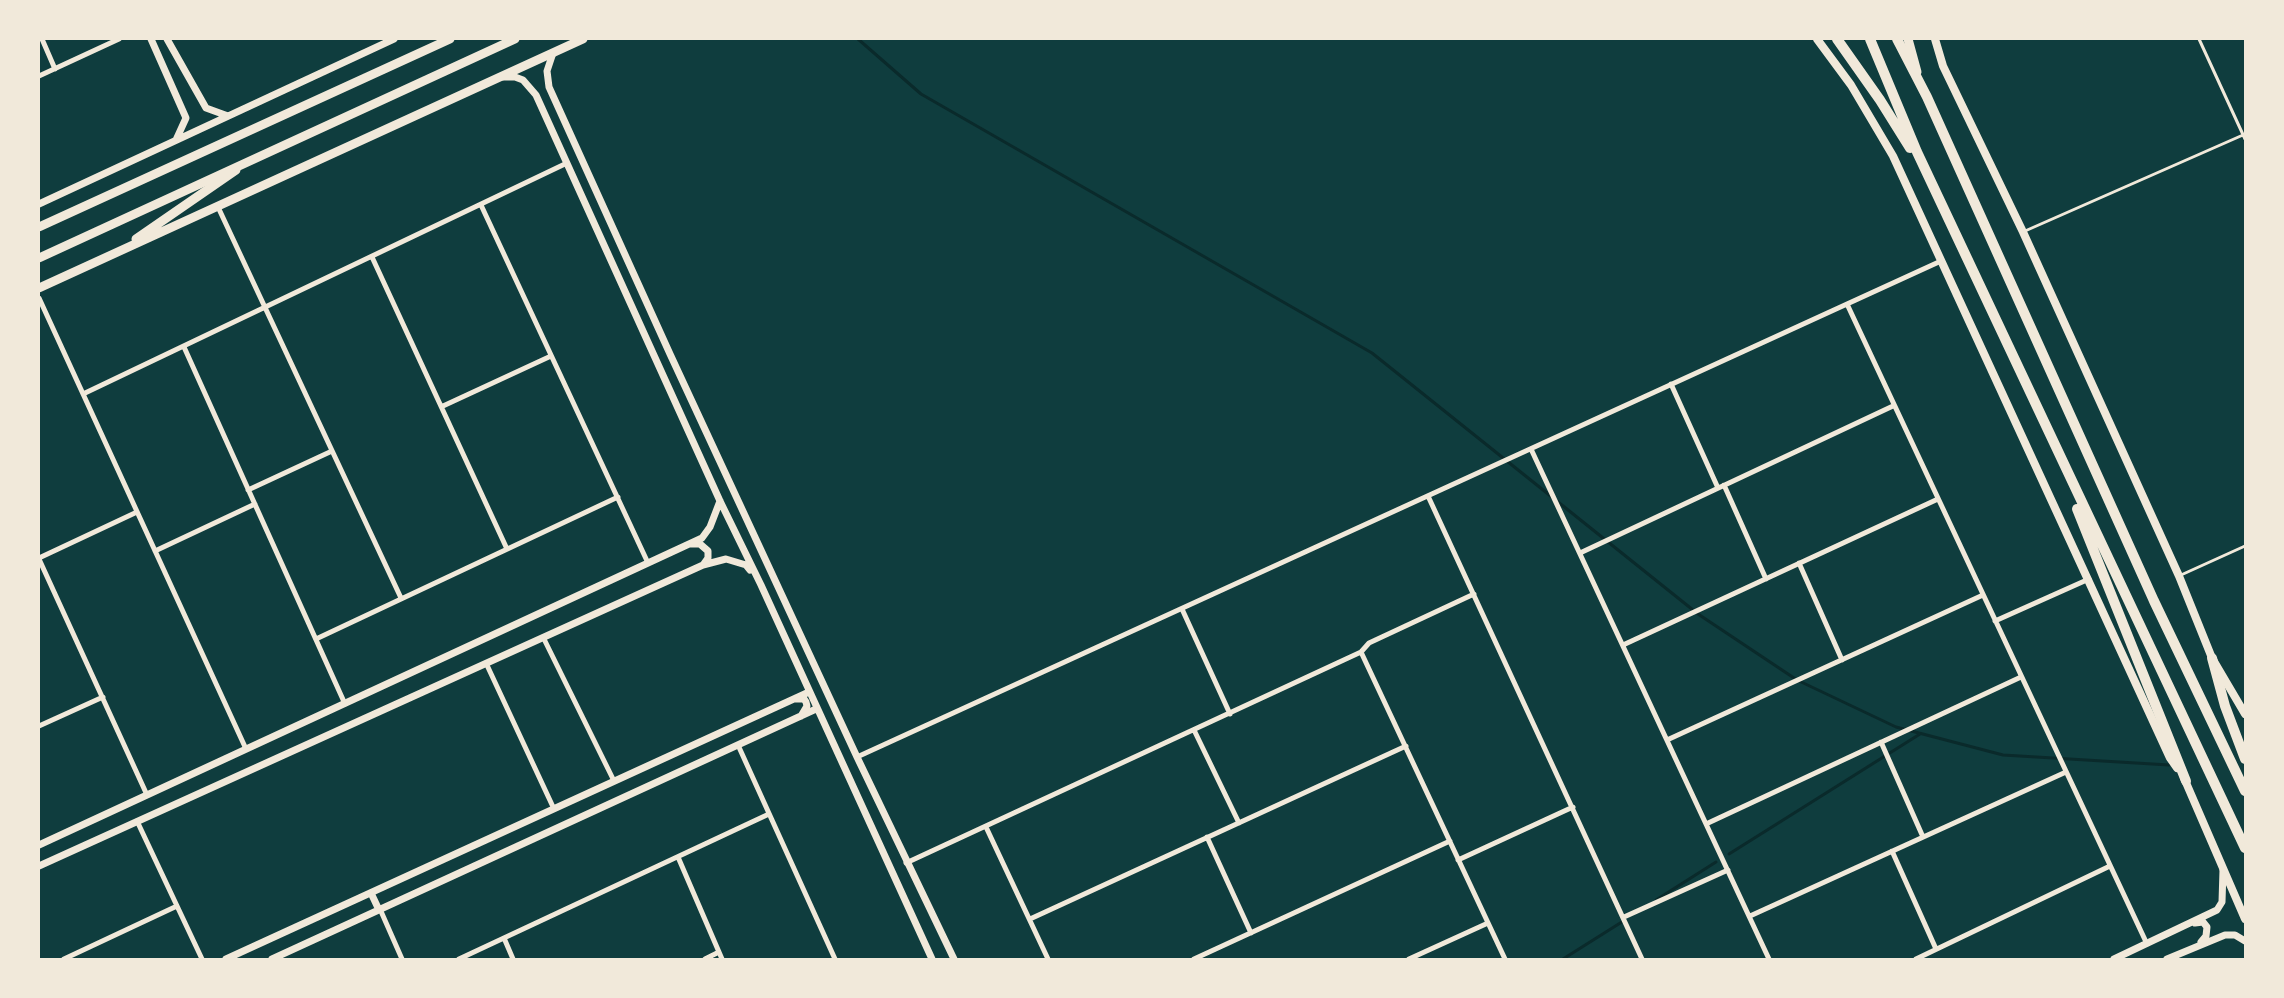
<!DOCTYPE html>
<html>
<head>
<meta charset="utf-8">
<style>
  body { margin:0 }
  #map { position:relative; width:2284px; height:998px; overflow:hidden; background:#0f3d3e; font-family:Barlow,sans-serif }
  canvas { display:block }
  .frame { position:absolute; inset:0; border:40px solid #f1e9da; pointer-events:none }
</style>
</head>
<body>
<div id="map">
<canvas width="2284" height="998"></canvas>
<div class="frame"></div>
</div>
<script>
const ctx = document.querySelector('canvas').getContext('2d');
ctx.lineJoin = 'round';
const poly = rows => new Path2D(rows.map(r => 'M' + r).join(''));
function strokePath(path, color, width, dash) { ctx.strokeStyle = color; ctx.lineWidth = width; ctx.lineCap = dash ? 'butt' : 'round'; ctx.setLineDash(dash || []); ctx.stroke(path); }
strokePath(poly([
  [858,39,921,94,1372,353,1698,614,1797,680,1896,727,2003,755,2169,765],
  [1729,854,1920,734],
  [1656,900,1716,862],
  [1563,959,1625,920]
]), '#0a2a2b', 3);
strokePath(poly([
  [2199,39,2245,139],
  [2025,231,2243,135],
  [2181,575,2245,546]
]), '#f1e9da', 3);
strokePath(poly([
  [42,39,55,69],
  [39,76,119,39],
  [481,205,648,563],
  [218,207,401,598],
  [372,257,507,549],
  [39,298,246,749],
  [1847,304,2147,944],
  [184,347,345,704],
  [1671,384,1718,488],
  [83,394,567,163],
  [443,406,551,356],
  [1531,449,1769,959],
  [1724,485,1766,579],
  [248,490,332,451],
  [1428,496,1642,959],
  [155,551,255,504],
  [1580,553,1893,406],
  [39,558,137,512],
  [39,559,147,795],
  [1799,563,1842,660],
  [1182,609,1230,714],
  [1995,621,2089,579],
  [543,637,614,781],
  [316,639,618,497],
  [1623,645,1938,499],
  [1361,652,1505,959],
  [486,663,554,809],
  [39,726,103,697],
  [1194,730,1239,823],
  [1667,740,1983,595],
  [1881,742,1923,837],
  [738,745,835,959],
  [857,757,1941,261],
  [137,821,202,959],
  [1706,824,2021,677],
  [986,827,1048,959],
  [1207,837,1251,933],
  [1892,851,1936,949],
  [678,857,722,959],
  [1458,860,1573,807],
  [906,863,1361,652,1369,643,1474,594],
  [380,909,402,959],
  [1750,916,2066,772],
  [1624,917,1728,870],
  [1030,919,1406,746],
  [504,938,513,959],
  [64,959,177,906],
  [459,959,769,814],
  [705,959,719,952],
  [1194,959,1450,841],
  [1409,959,1488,923],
  [1916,959,2110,866]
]), '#f1e9da', 5);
strokePath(poly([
  [151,39,186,118,176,140],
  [167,39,206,108,228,116],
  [553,53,547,71,549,87,670,354,857,757,954,959],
  [503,77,515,77,523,80,536,95,720,501,761,585,932,959],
  [39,204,394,39],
  [690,544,700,544,708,551,708,558,703,565],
  [796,699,804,699,806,702,807,706,801,716],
  [39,845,702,538,710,527,720,501],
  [39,866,703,565,726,559,746,565,750,570],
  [371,893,379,910],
  [2195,923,2203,922,2207,927,2206,936,2201,942],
  [226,959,809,692],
  [272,959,816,709],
  [2114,959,2217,910,2222,902,2223,870],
  [2167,959,2225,935,2235,935,2245,941]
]), '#f1e9da', 7);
strokePath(poly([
  [1817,39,1851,85,1893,156,2170,758,2177,768],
  [1935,39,1943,66,2023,232,2179,576,2212,658,2245,714],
  [2184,778,2245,919]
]), '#f1e9da', 8);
strokePath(poly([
  [136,239,236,170],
  [39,288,583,39]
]), '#f1e9da', 9);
strokePath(poly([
  [1908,39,1917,72],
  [39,227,450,39],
  [39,258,515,39]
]), '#f1e9da', 9);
strokePath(poly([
  [1837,39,1880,100,1910,148],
  [1870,39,1917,152,2245,848],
  [1897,39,1927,97,2154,601,2245,791],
  [2077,509,2186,781],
  [2212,658,2225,706,2245,759]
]), '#f1e9da', 10);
</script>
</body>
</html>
